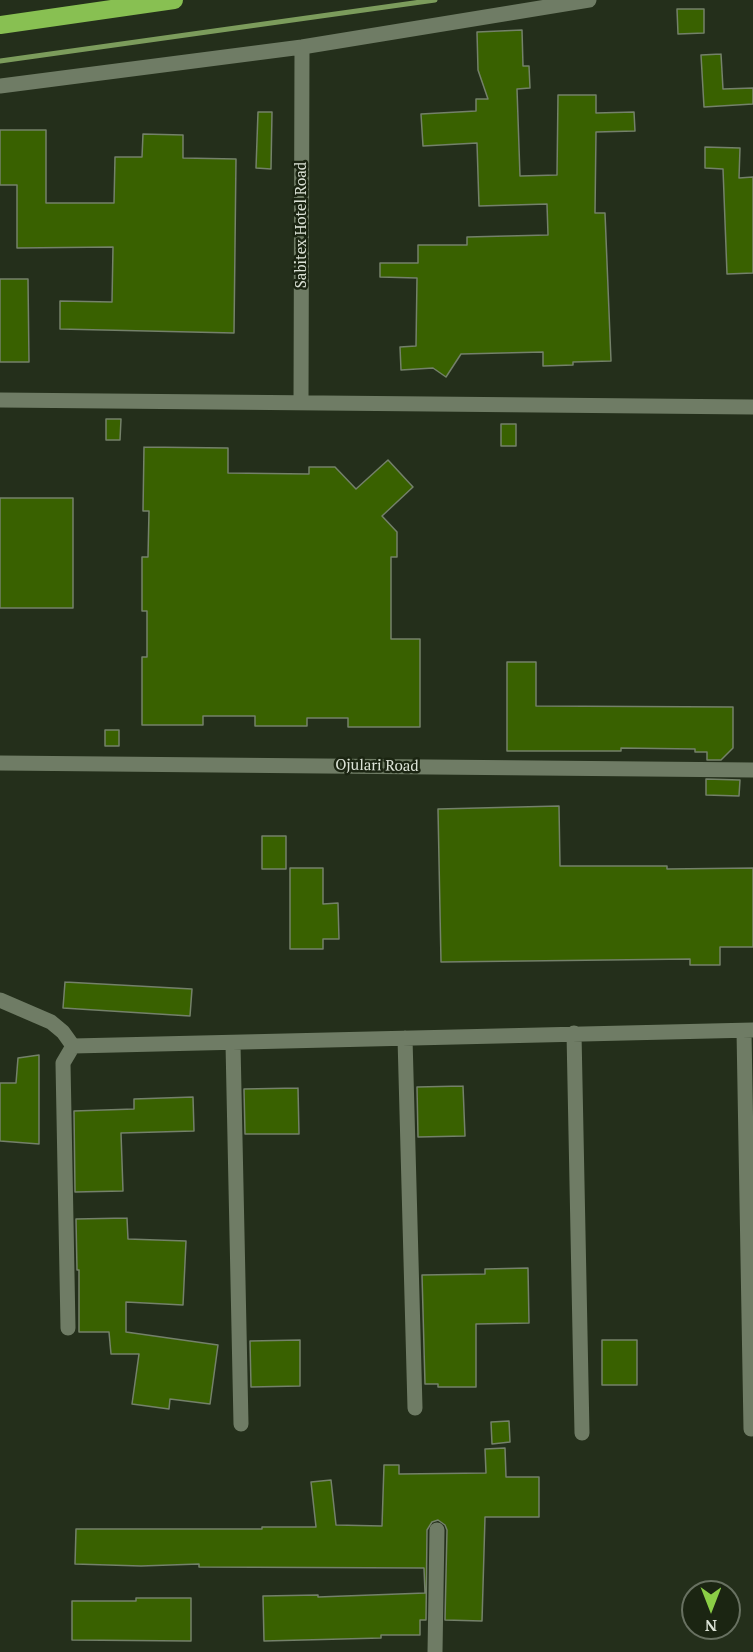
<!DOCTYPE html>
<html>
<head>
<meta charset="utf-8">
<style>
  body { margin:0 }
  #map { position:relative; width:753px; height:1652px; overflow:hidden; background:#242f1b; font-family:"PT Serif",serif }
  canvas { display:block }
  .north { position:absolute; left:681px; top:1580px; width:60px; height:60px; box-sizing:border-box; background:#1b2512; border:2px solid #687161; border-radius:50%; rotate:180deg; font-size:16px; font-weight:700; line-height:24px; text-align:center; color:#dce3d7 }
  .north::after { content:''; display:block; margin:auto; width:21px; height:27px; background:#8bce46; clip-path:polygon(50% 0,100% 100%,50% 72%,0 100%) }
</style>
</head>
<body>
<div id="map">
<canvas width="753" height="1652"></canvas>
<div class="north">N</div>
</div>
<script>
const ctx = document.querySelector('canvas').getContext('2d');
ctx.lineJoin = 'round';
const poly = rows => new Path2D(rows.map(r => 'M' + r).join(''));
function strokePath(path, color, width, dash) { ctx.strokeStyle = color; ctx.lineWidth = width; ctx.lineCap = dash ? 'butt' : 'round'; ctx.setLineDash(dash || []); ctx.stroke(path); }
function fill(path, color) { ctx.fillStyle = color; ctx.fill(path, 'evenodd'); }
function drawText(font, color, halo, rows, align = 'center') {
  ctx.font = font + ' "PT Serif",serif'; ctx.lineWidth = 5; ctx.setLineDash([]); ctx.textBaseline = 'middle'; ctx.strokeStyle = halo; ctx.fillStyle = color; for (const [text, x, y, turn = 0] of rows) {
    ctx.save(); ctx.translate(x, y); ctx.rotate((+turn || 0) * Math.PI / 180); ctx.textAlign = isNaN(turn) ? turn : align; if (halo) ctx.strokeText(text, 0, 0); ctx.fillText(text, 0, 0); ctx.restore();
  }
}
strokePath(poly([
  [0,61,435,0]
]), '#7c9c5c', 5);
const building = poly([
  [677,9,704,9,704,33,678,34,677,9],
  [522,30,523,66,529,66,530,88,517,89,520,176,557,175,558,95,596,95,596,113,634,112,635,131,596,132,595,213,605,213,611,361,573,362,573,365,543,366,543,352,461,354,446,377,433,368,401,370,400,347,416,346,417,278,380,277,380,263,418,263,418,245,467,245,467,237,548,235,547,204,479,206,477,143,423,146,421,114,476,111,476,99,488,99,478,70,477,32,522,30],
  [721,54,723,89,753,88,753,104,704,107,701,55,721,54],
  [258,112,272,112,271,169,256,168,258,112],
  [0,130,46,130,46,203,114,203,115,157,142,157,143,134,183,135,183,158,236,159,234,333,60,329,60,301,112,302,113,247,17,248,17,185,0,185,0,130],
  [705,147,740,148,739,178,753,177,753,273,727,274,723,169,705,168,705,147],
  [0,279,28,279,29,362,0,362,0,279],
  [106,419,121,419,120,440,106,440,106,419],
  [501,424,516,424,516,446,501,446,501,424],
  [144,447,228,448,228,473,309,474,309,467,335,467,356,489,388,460,413,487,382,516,397,532,397,557,391,557,391,639,420,639,420,727,348,727,348,718,307,718,307,726,255,726,255,716,203,716,203,725,142,725,142,657,147,657,147,611,142,611,142,557,148,557,149,511,143,511,144,447],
  [0,498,73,498,73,608,0,608,0,498],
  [507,662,536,662,536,706,733,707,733,748,721,760,707,760,707,752,695,752,695,749,621,748,621,751,507,751,507,662],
  [105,730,119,730,119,746,105,746,105,730],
  [706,779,740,780,739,796,706,795,706,779],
  [559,806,560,866,667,866,667,869,753,868,753,947,720,947,720,965,690,965,690,959,441,962,438,809,559,806],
  [262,836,286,836,286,869,262,869,262,836],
  [290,868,323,868,323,904,338,903,339,939,323,939,323,949,290,949,290,868],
  [65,982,192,989,190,1016,63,1008,65,982],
  [39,1055,39,1144,0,1141,0,1083,16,1083,18,1058,39,1055],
  [463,1086,465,1136,418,1137,417,1087,463,1086],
  [298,1088,299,1134,245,1134,244,1089,298,1088],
  [193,1097,194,1131,121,1133,123,1191,75,1192,74,1111,134,1109,134,1099,193,1097],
  [127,1218,128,1239,186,1241,183,1305,126,1302,126,1332,218,1345,210,1404,170,1399,169,1409,132,1404,139,1354,111,1354,109,1332,79,1332,79,1270,77,1270,76,1219,127,1218],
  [528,1268,529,1323,476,1324,476,1387,438,1387,438,1384,425,1384,422,1275,485,1274,485,1269,528,1268],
  [300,1340,300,1386,251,1387,250,1341,300,1340],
  [602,1340,637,1340,637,1385,602,1385,602,1340],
  [509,1421,510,1442,492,1444,491,1422,509,1421],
  [505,1448,506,1477,539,1477,539,1517,485,1517,482,1621,445,1620,447,1530,445,1525,438,1520,432,1522,427,1530,426,1620,420,1620,420,1635,381,1635,381,1638,264,1641,263,1596,318,1595,318,1597,425,1593,424,1568,199,1567,199,1564,141,1566,75,1564,76,1529,262,1529,262,1527,316,1527,311,1482,331,1480,336,1525,382,1526,384,1465,399,1465,399,1474,486,1473,485,1449,505,1448],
  [136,1598,191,1598,191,1641,72,1640,72,1601,136,1601,136,1598]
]);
fill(building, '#396100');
strokePath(building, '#74816a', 1.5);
strokePath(poly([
  [0,86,302,47,589,0],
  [0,400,753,407],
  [301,403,302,47],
  [0,763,753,770],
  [0,1000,51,1022,63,1032,73,1046,753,1030],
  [744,1031,751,1429],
  [574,1033,582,1433],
  [405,1038,415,1408],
  [233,1044,241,1424],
  [68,1328,63,1063,73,1046],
  [435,1652,437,1530]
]), '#6f7c65', 15);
strokePath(poly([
  [0,25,174,0]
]), '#88c052', 18);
drawText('15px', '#dce3d7', '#1b2512', [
  ["Sabitex Hotel Road",302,225,-90],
  ["Ojulari Road",377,766,1]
]);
</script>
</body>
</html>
